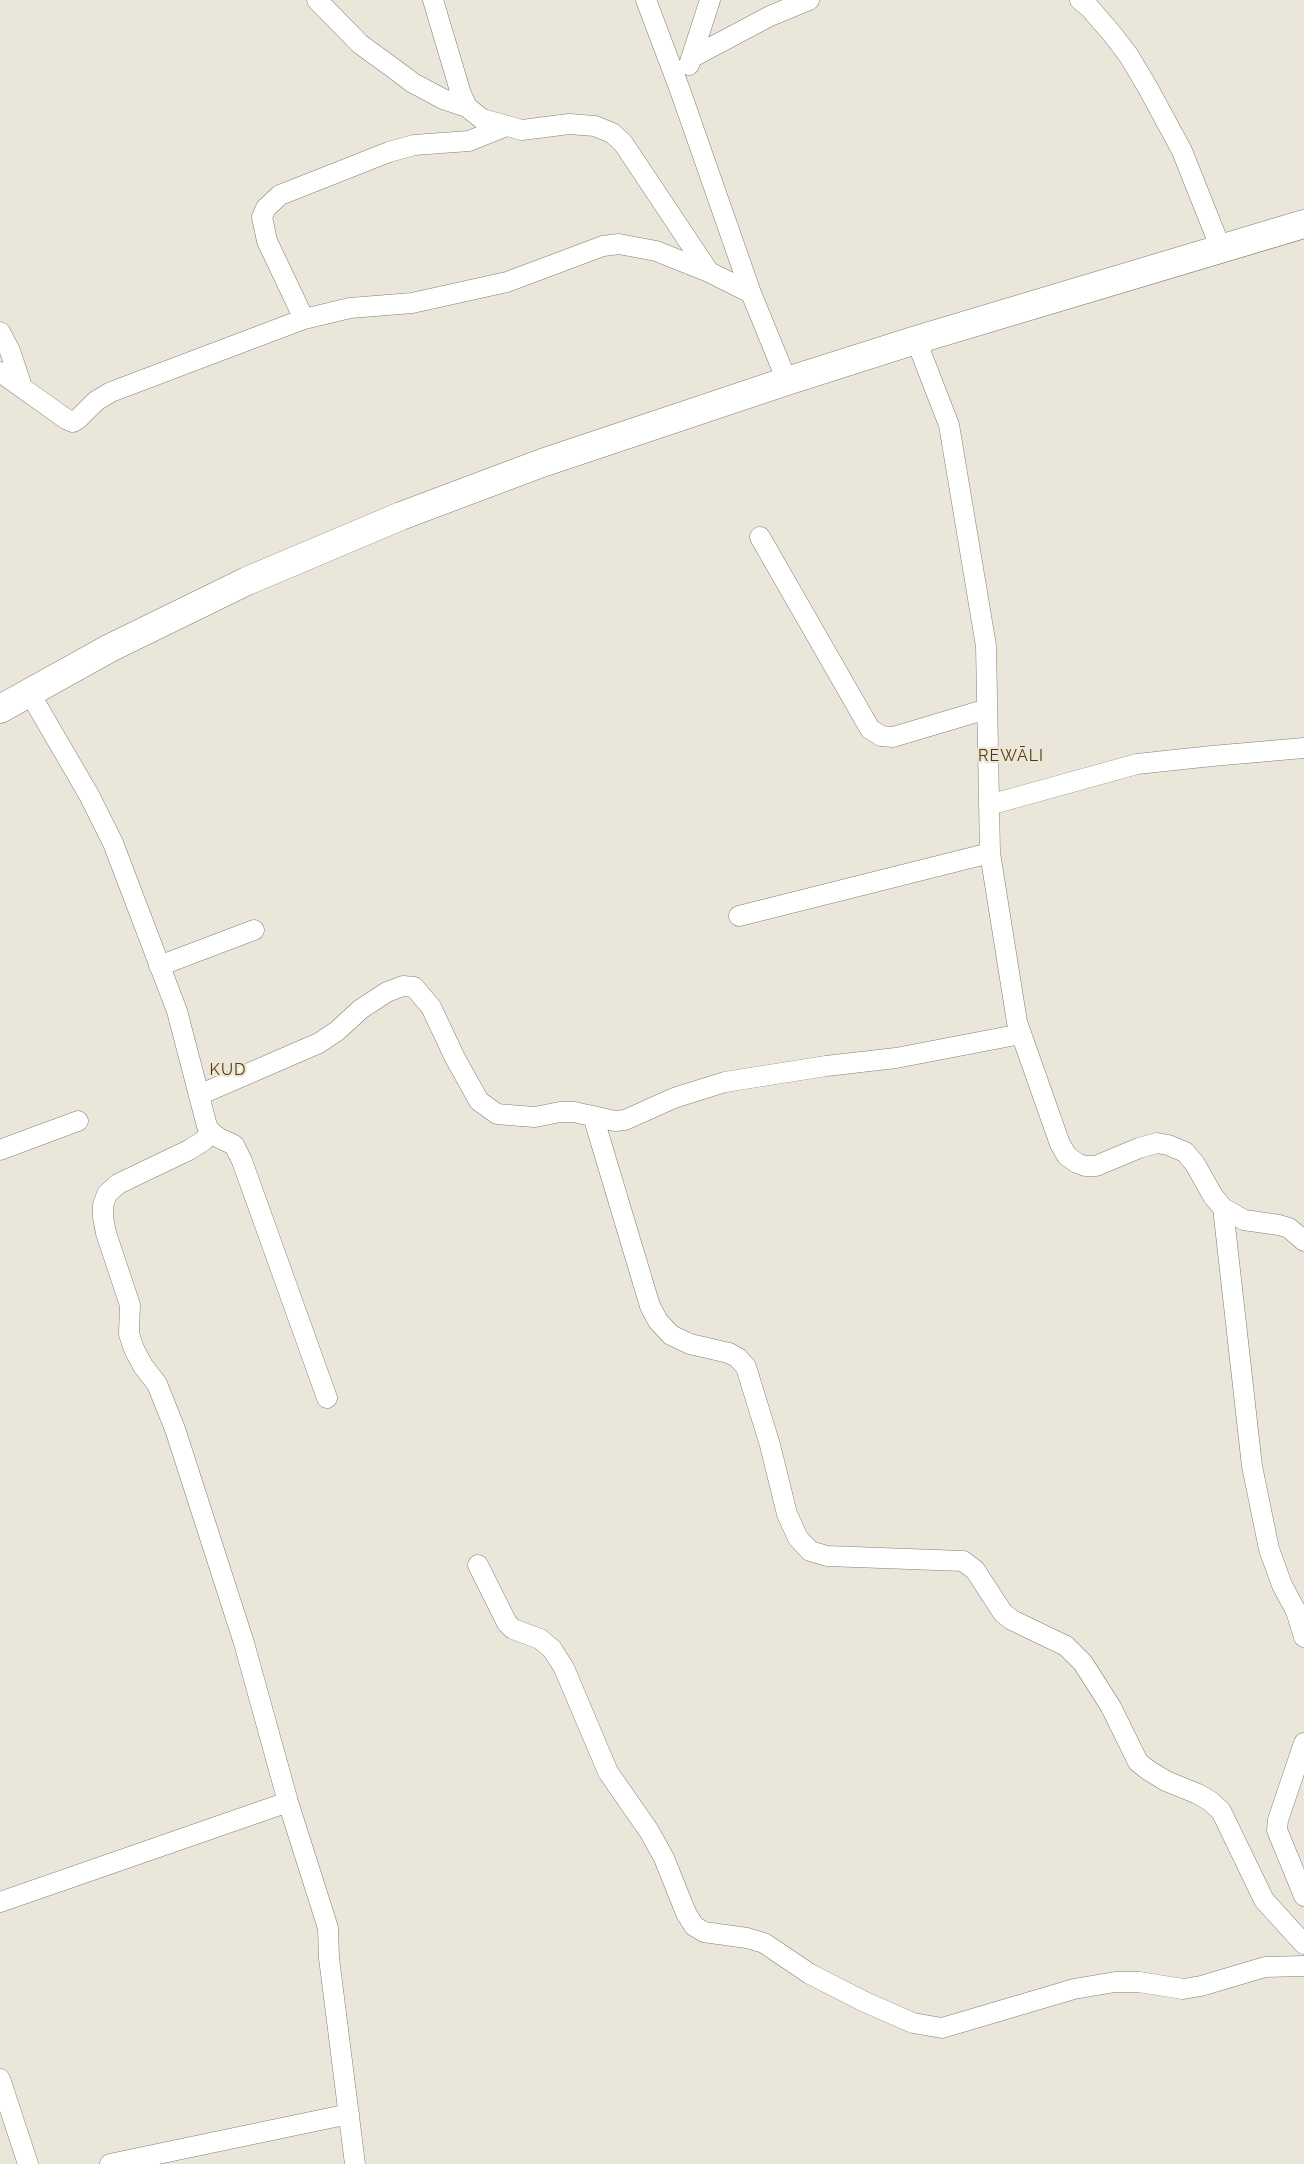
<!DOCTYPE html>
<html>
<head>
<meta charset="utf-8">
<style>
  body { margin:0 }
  canvas { display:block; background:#eae7da }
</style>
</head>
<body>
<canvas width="1304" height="2164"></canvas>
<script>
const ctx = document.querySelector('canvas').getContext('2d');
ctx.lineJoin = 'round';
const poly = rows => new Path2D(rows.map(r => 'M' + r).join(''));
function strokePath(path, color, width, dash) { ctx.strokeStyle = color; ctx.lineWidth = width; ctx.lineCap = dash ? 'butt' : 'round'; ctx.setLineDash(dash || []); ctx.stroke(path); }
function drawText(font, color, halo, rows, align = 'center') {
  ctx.font = font + ' Raleway,sans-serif'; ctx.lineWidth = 4.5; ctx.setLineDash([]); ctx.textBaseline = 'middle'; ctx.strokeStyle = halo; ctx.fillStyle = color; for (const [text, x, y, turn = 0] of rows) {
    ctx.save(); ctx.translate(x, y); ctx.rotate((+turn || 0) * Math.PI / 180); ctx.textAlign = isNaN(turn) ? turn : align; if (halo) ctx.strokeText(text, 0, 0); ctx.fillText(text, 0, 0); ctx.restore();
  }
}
const street = poly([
  [317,0,360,44,393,68,413,83,443,99,467,107],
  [433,0,461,94,467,107,482,119,522,130,569,124,595,126,612,133,623,143,709,272],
  [646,0,680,90,751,293,787,381],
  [1080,0,1089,7,1113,35,1129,56,1148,88,1182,151,1221,249],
  [691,58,770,16,809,0],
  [689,65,710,0],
  [304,319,267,241,262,217,266,208,280,195,389,152,414,145,469,141,504,127],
  [0,332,10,351,22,387],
  [916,340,949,425,986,646,990,853,1017,1022,1060,1144,1067,1156,1077,1163,1085,1166,1096,1166,1139,1148,1157,1143,1168,1145,1185,1152,1195,1164,1213,1196,1223,1208,1244,1220,1279,1225,1289,1228,1304,1241],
  [0,372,66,419,73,422,78,419,96,401,111,392,304,319,350,308,412,303,507,282,603,246,619,244,656,251,709,272,751,293],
  [760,537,870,729,881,736,893,737,987,709],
  [29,692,89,795,113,843,177,1011,207,1126,211,1132,219,1138,234,1145,242,1161,327,1398],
  [989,805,1137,764,1212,756,1304,748],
  [739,916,990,853],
  [159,966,254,930],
  [199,1095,319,1043,337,1031,361,1009,387,992,403,986,414,987,431,1007,455,1058,479,1101,497,1114,521,1116,535,1117,560,1112,574,1112,615,1121,625,1120,674,1098,725,1082,826,1066,896,1058,1021,1034],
  [593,1116,650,1306,658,1321,671,1335,690,1344,729,1353,738,1358,746,1367,770,1445,787,1514,798,1538,810,1551,827,1556,963,1561,975,1570,1003,1613,1012,1620,1066,1646,1083,1663,1111,1707,1138,1762,1148,1770,1166,1781,1198,1794,1210,1801,1221,1811,1264,1900,1304,1944],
  [211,1132,203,1141,189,1150,118,1184,107,1194,103,1205,103,1217,106,1233,130,1305,129,1334,134,1349,143,1366,157,1384,175,1429,244,1643,288,1802,328,1928,329,1958,355,2164],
  [0,1150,78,1121],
  [1223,1208,1252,1466,1269,1549,1282,1585,1296,1611,1304,1637],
  [478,1565,507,1623,513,1629,540,1639,552,1649,564,1668,608,1772,649,1831,664,1858,686,1913,694,1926,704,1932,747,1938,764,1943,810,1974,865,2002,913,2023,942,2028,1074,1989,1115,1982,1139,1982,1183,1989,1201,1986,1265,1967,1304,1966],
  [1304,1743,1278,1820,1277,1830,1304,1896],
  [0,1902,288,1802],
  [0,2079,28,2164],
  [110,2164,349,2114]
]);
const highway = poly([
  [0,709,110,648,247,581,401,516,542,463,787,381,916,340,1304,224]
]);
strokePath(street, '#817f73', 21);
strokePath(highway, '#817f73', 29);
strokePath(street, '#fff', 20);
strokePath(highway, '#fff', 28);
ctx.letterSpacing = '1px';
drawText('16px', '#5a3600', '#eae7da', [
  ["REWĀLI",1011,756],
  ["KUD",228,1070]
]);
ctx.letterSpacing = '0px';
</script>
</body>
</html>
